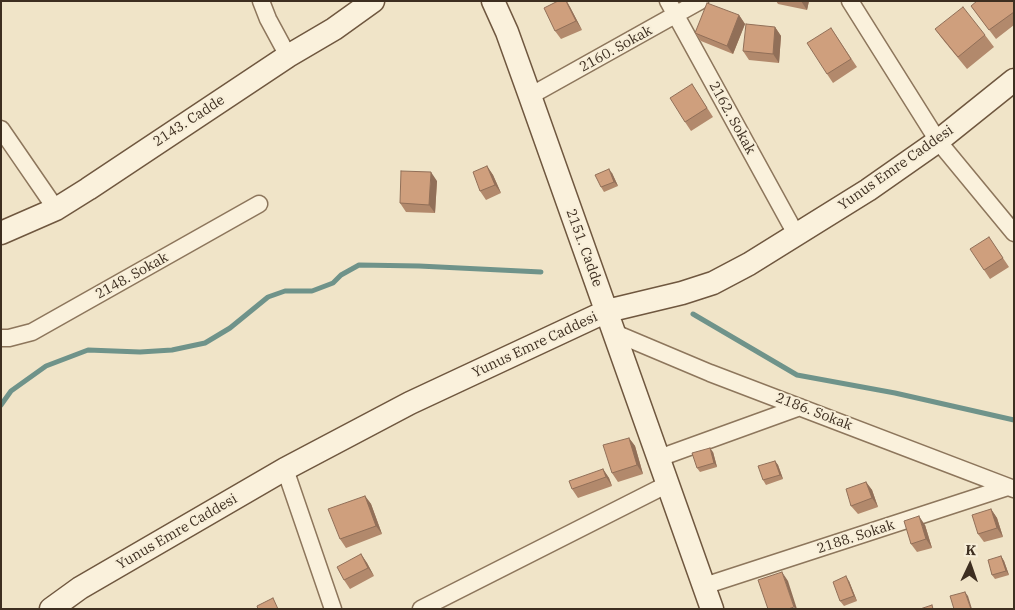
<!DOCTYPE html>
<html>
<head>
<meta charset="utf-8">
<style>
  body { margin:0 }
  #map { position:relative; width:1015px; height:610px; overflow:hidden; background:#f0e4c8; font-family:"IBM Plex Serif",serif }
  canvas { display:block }
  .frame { position:absolute; inset:0; border:2px solid #3d2e20; pointer-events:none }
  .north { position:absolute; left:945px; top:540px; width:50px; height:50px; -webkit-text-stroke:4px #f7eed8; paint-order:stroke; rotate:3deg; font-size:14px; font-weight:700; line-height:20px; text-align:center; color:#3d2e20 }
  .north::after { content:''; display:block; margin:auto; width:18px; height:22px; background:#3d2e20; clip-path:polygon(50% 0,100% 100%,50% 72%,0 100%) }
</style>
</head>
<body>
<div id="map">
<canvas width="1015" height="610"></canvas>
<div class="frame"></div>
<div class="north">K</div>
</div>
<script>
const ctx = document.querySelector('canvas').getContext('2d');
ctx.lineJoin = 'round';
const poly = rows => new Path2D(rows.map(r => 'M' + r).join(''));
function strokePath(path, color, width, dash) { ctx.strokeStyle = color; ctx.lineWidth = width; ctx.lineCap = dash ? 'butt' : 'round'; ctx.setLineDash(dash || []); ctx.stroke(path); }
function fill(path, color) { ctx.fillStyle = color; ctx.fill(path, 'evenodd'); }
function drawText(font, color, halo, rows, align = 'center') {
  ctx.font = font + ' "IBM Plex Serif",serif'; ctx.lineWidth = 4; ctx.setLineDash([]); ctx.textBaseline = 'middle'; ctx.strokeStyle = halo; ctx.fillStyle = color; for (const [text, x, y, turn = 0] of rows) {
    ctx.save(); ctx.translate(x, y); ctx.rotate((+turn || 0) * Math.PI / 180); ctx.textAlign = isNaN(turn) ? turn : align; if (halo) ctx.strokeText(text, 0, 0); ctx.fillText(text, 0, 0); ctx.restore();
  }
}
strokePath(poly([
  [693,314,797,375,895,393,1014,420],
  [1,405,11,391,46,366,88,350,140,352,172,350,205,343,230,328,268,297,285,291,312,291,333,283,341,275,359,265,419,266,541,272]
]), '#6f938a', 5);
const street = poly([
  [261,1,268,19,288,56],
  [668,1,797,236],
  [850,1,938,141,1014,233],
  [530,96,700,1],
  [1,129,56,209],
  [615,333,710,373,1014,489],
  [1,338,9,338,32,332,259,204],
  [659,458,800,407],
  [285,469,333,609],
  [704,586,1008,487],
  [421,609,668,484]
]);
const secondary = poly([
  [493,1,507,32,530,96,712,609],
  [1,233,56,209,88,189,288,56,334,29,373,1],
  [51,609,80,588,285,469,410,403,607,311,682,293,713,283,749,264,868,190,938,141,1014,80]
]);
strokePath(street, '#8d765c', 19);
strokePath(secondary, '#6f573f', 25);
strokePath(street, '#faf1dc', 16);
strokePath(secondary, '#faf1dc', 22);
fill(poly([
  [558,1,567,1,570,7,582,30,561,39,555,31],
  [776,1,809,1,807,10,778,4],
  [1014,3,1014,25,996,39,971,6],
  [739,15,745,24,733,54,701,41,695,33],
  [775,27,781,36,779,63,749,60,743,51],
  [831,28,857,67,833,83,827,74],
  [935,29,985,35,994,47,967,69,944,41],
  [692,84,713,117,691,131,685,122],
  [487,166,493,175,501,193,486,200,480,191],
  [612,173,618,186,604,192,601,187],
  [437,181,435,213,406,212,400,203],
  [989,237,1009,267,990,279,984,270],
  [629,438,635,446,643,474,618,482,612,473],
  [713,452,717,467,700,472,697,468],
  [775,461,778,465,783,479,766,485,763,480],
  [603,469,609,478,612,486,578,498,572,489],
  [866,482,872,490,878,507,858,514,851,506],
  [365,496,371,504,382,534,346,548,340,539],
  [991,509,997,518,1003,537,984,542,978,534],
  [925,525,932,548,917,552,911,544],
  [361,554,367,563,374,576,350,589,344,580],
  [1001,556,1004,561,1009,575,995,579,992,575],
  [849,581,857,601,844,606,840,601]
]), '#b2896c');
fill(poly([
  [566,1,570,7,582,30,576,21],
  [801,1,809,1,807,10],
  [739,15,745,24,733,54,727,46],
  [775,27,781,36,779,63,773,54],
  [487,166,493,175,501,193,495,185],
  [609,169,612,173,618,186,614,182],
  [431,172,437,181,435,213,429,205],
  [629,438,635,446,643,474,637,465],
  [710,448,713,452,717,467,714,463],
  [775,461,778,465,783,479,780,475],
  [603,469,609,478,612,486,606,477],
  [866,482,872,490,878,507,872,498],
  [365,496,371,504,382,534,376,526],
  [991,509,997,518,1003,537,997,528],
  [919,516,925,525,932,548,926,539],
  [361,554,367,563,374,576,368,568],
  [1001,556,1004,561,1009,575,1006,571],
  [782,572,788,581,797,609,795,609,794,607],
  [846,576,849,581,857,601,854,596],
  [965,592,968,596,972,609,971,609]
]), '#916f58');
const building = poly([
  [558,1,566,1,576,21,555,31,544,8,558,1],
  [977,1,1012,1,1014,3,1014,12,989,30,971,6,977,1],
  [707,3,739,15,727,46,695,33,707,3],
  [963,7,985,35,958,57,935,29,963,7],
  [746,24,775,27,773,54,743,51,746,24],
  [831,28,851,59,827,74,807,43,831,28],
  [692,84,707,108,685,122,670,98,692,84],
  [487,166,495,185,480,191,473,172,487,166],
  [609,169,614,182,601,187,595,175,609,169],
  [401,171,431,172,429,205,400,203,401,171],
  [989,237,1003,258,984,270,970,249,989,237],
  [629,438,637,465,612,473,603,445,629,438],
  [710,448,714,463,697,468,692,453,710,448],
  [775,461,780,475,763,480,758,466,775,461],
  [603,469,606,477,572,489,569,481,603,469],
  [866,482,872,498,851,506,846,489,866,482],
  [365,496,376,526,340,539,328,509,365,496],
  [991,509,997,528,978,534,972,515,991,509],
  [919,516,926,539,911,544,904,521,919,516],
  [361,554,368,568,344,580,337,567,361,554],
  [1001,556,1006,571,992,575,988,560,1001,556],
  [782,572,794,607,788,609,768,609,758,580,782,572],
  [846,576,854,596,840,601,833,582,846,576],
  [965,592,971,609,954,609,950,596,965,592],
  [273,598,278,609,258,609,257,606,273,598],
  [932,605,933,609,920,609,932,605]
]);
fill(building, '#cf9f7d');
strokePath(building, '#916f58', 1);
drawText('14px', '#3d2e20', '#f7eed8', [
  ["2160. Sokak",616,49,-29],
  ["2162. Sokak",732,118,61],
  ["2143. Cadde",189,121,-33],
  ["Yunus Emre Caddesi",896,168,-35],
  ["2151. Cadde",584,248,70],
  ["2148. Sokak",132,276,-29],
  ["Yunus Emre Caddesi",535,345,-25],
  ["2186. Sokak",814,412,21],
  ["Yunus Emre Caddesi",177,532,-30],
  ["2188. Sokak",856,537,-18]
]);
</script>
</body>
</html>
